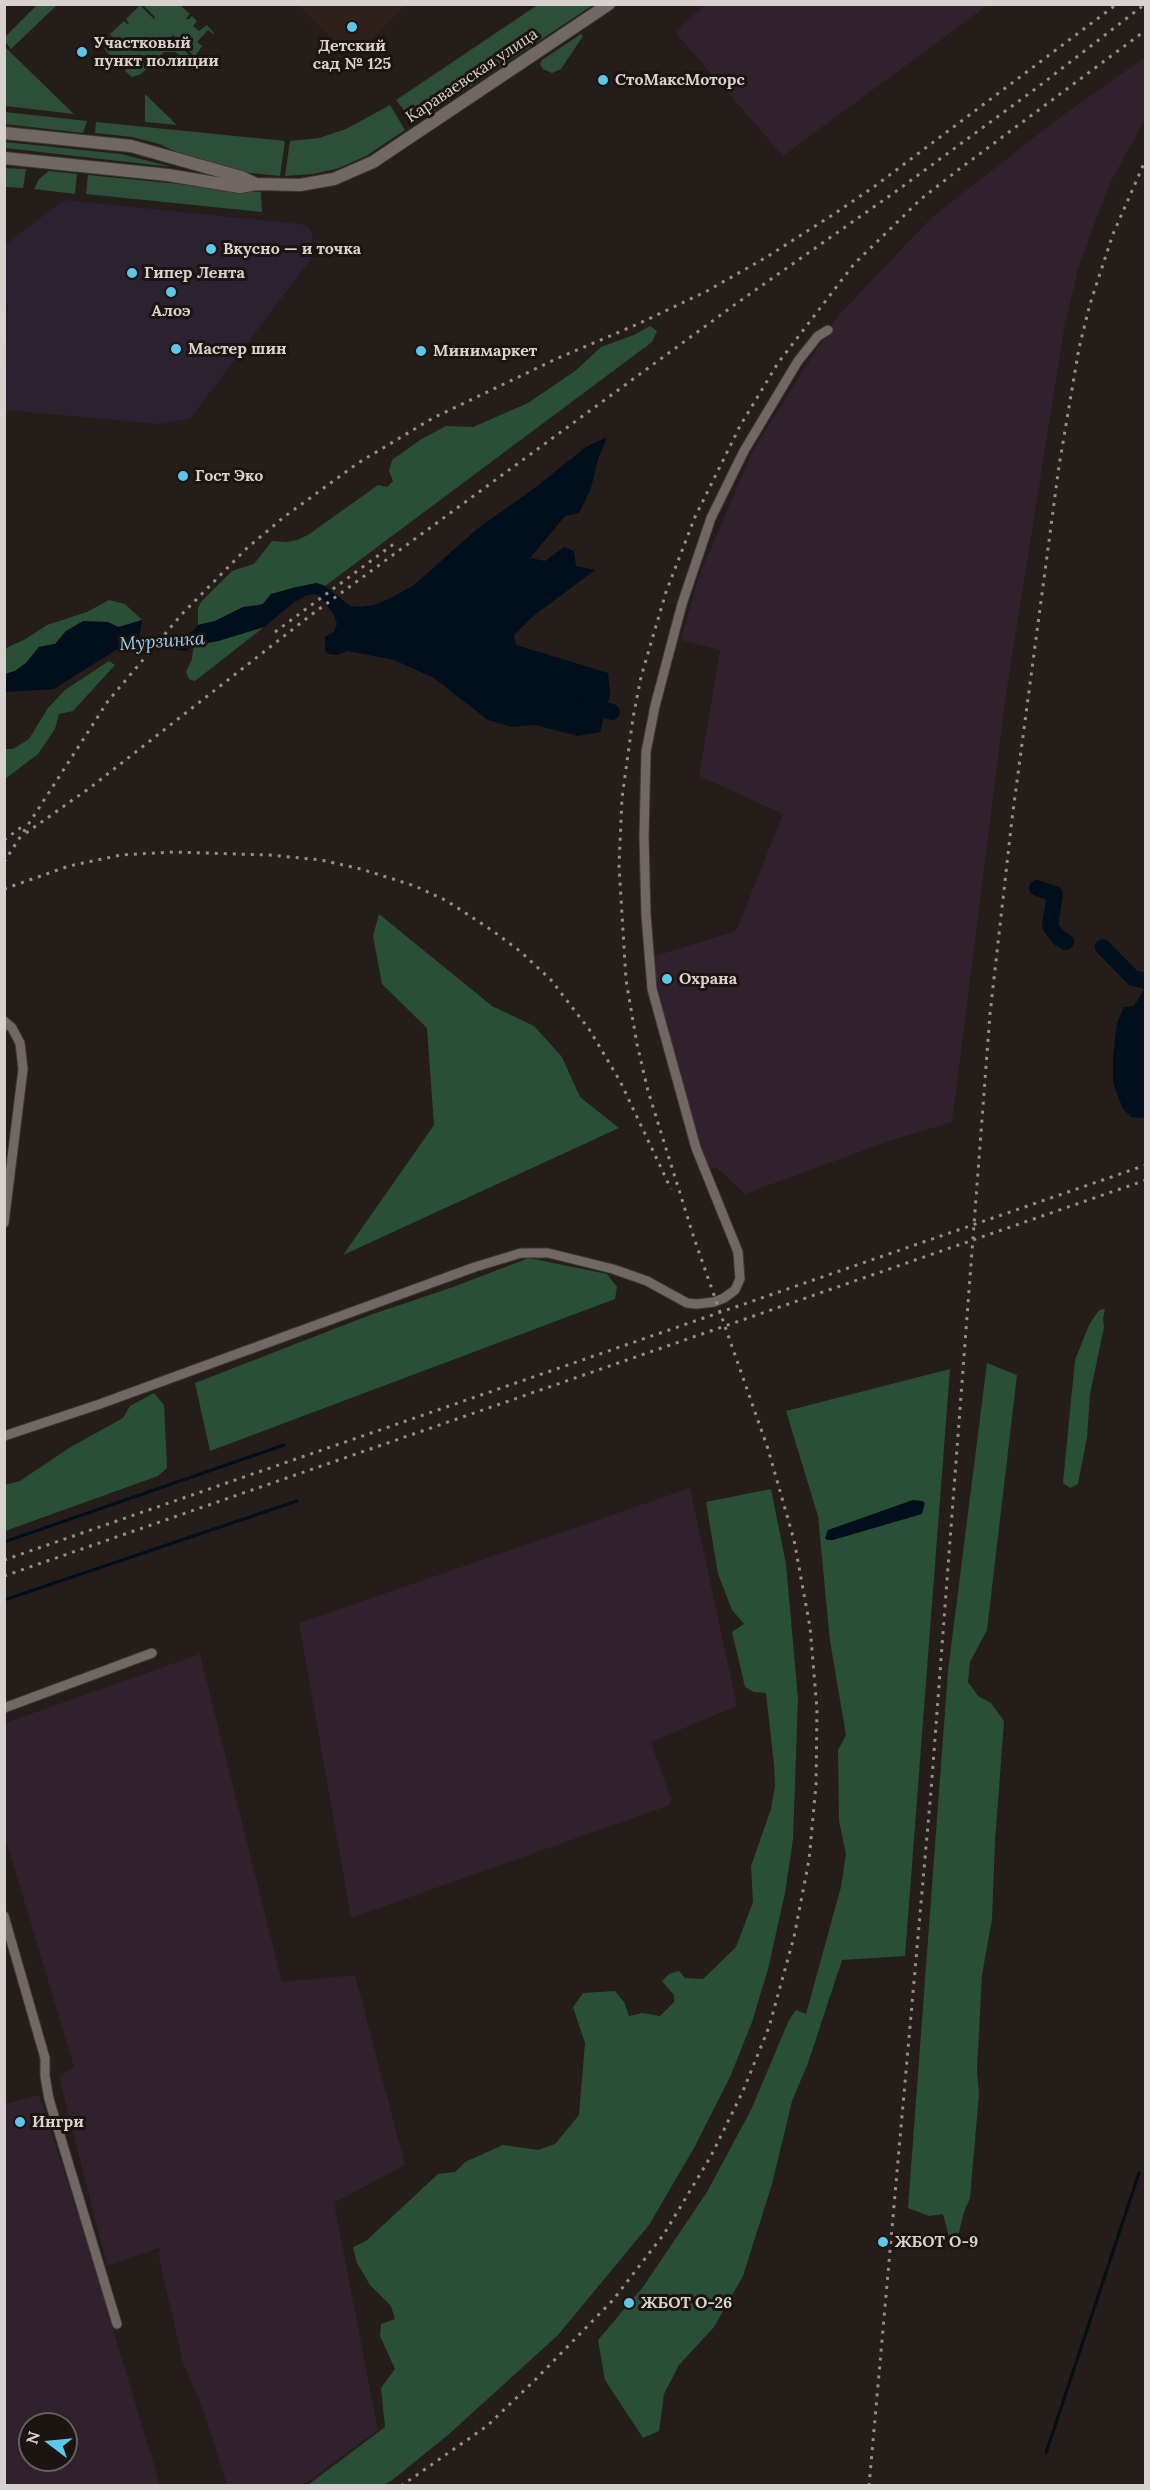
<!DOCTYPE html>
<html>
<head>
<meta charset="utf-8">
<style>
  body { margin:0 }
  #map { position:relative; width:1150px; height:2490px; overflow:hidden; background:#241d19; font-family:Lora,serif }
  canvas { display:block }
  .frame { position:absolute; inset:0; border:6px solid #d7d2cf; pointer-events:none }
  .north { position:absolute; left:18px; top:2412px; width:60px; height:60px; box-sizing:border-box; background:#1b1410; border:2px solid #66605c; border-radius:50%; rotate:286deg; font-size:16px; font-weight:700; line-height:24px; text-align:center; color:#d7d2cf }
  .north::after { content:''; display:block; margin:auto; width:21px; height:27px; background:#5ac8e6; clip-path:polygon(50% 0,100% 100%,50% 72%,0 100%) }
</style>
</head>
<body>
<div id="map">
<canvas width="1150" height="2490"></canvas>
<div class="frame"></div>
<div class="north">N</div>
</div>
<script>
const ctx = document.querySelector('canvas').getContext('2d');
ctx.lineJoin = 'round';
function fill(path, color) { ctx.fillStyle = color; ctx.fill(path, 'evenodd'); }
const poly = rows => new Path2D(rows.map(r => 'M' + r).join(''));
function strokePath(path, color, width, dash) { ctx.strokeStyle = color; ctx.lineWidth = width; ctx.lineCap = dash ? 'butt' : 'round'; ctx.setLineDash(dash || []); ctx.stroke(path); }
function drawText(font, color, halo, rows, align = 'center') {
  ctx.font = font + ' Lora,serif'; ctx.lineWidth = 6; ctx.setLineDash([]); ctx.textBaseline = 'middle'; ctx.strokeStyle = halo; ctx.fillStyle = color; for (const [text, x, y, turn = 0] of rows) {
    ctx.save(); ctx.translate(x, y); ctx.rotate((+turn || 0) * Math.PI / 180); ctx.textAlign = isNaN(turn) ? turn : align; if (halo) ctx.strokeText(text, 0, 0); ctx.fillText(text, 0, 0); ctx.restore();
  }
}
fill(poly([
  [64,200,300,224,308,227,312,233,313,251,310,260,190,419,160,424,5,410,8,304,5,303,5,245]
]), '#2a2231');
fill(poly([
  [706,4,988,4,988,5,783,156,675,32],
  [1144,58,1146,60,1145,119,1108,187,1079,266,1065,323,1007,688,952,1122,889,1141,745,1194,716,1167,706,1170,656,989,652,957,736,931,783,814,699,776,720,650,681,640,699,576,753,450,838,316,932,217,1059,118],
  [690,1488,737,1706,651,1742,671,1799,670,1805,351,1918,299,1623],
  [200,1654,282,1982,355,1975,405,2165,334,2203,378,2430,306,2483,294,2485,227,2485,203,2409,183,2363,158,2253,162,2247,107,2266,59,2077,74,2067,5,1837,5,1723],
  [39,2095,85,2236,160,2485,5,2485,5,2104],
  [30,2424,66,2424,66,2460,30,2460]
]), '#30212c');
fill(poly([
  [298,5,406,5,372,39,335,42]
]), '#2e2119');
fill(poly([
  [539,4,593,5,417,122,410,118,396,100],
  [37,5,57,5,11,49,5,42,5,37],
  [140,5,154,19,155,17,143,5,180,5,190,14,186,18,188,20,192,16,197,21,193,26,199,31,207,25,214,33,213,34,208,30,197,42,202,46,195,57,173,35,171,37,193,59,189,63,175,52,164,52,141,74,132,77,125,71,133,61,123,69,105,50,104,42,109,36,113,38,110,34,124,21,127,24,129,23,126,19],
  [581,34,583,36,561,69,552,73,543,69,540,64,542,60],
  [4,47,5,47,74,114,5,106],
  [145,94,177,125,145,122],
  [390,105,405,130,366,156,339,168,313,174,285,176,290,141,319,138,346,129],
  [5,112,87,121,83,133,5,124],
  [96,122,285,141,280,176,232,171,201,163,159,144,133,137,95,133],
  [5,142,121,154,172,167,5,148],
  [4,168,26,169,23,188,5,187],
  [49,171,77,174,75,194,34,189,39,179],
  [88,175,261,192,262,212,86,194]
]), '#2d4e38');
fill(poly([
  [650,326,657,331,652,342,325,586,317,583,271,594,263,604,243,607,215,621,198,625,198,608,201,602,232,571,254,564,272,541,287,542,297,540,308,535,378,485,387,487,393,481,389,471,392,460,420,440,446,426,473,427,528,403,575,371,601,347,634,335],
  [109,600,125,604,142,620,130,625,118,627,108,622,66,631,55,644,39,647,26,663,15,671,5,674,5,650,8,647,24,640,47,625,87,612],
  [264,627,195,681,189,679,186,672,192,659,194,645,218,641],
  [109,661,115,665,73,711,59,714,55,729,38,754,5,779,5,749,13,749,29,739,48,708,65,690],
  [379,914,492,1006,534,1026,562,1057,580,1097,619,1128,343,1255,434,1125,427,1028,382,984,373,936],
  [529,1258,607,1274,617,1287,615,1299,210,1451,195,1383,370,1315,453,1287],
  [1105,1309,1103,1318,1104,1327,1090,1394,1087,1437,1078,1484,1070,1488,1063,1483,1075,1360,1089,1325,1099,1310],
  [987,1363,1017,1375,987,1630,970,1662,968,1682,978,1696,991,1703,1004,1721,995,1841,992,1919,982,1975,977,2070,979,2094,970,2198,964,2212,958,2236,949,2237,943,2214,929,2216,908,2208,948,1671],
  [950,1369,905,1956,842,1960,808,2063,792,2101,772,2184,743,2276,714,2327,679,2365,664,2394,659,2431,643,2438,605,2380,598,2340,643,2287,707,2192,751,2110,789,2020,796,2010,806,2014,841,1887,846,1854,839,1821,838,1750,846,1735,830,1641,818,1516,786,1411],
  [154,1393,164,1405,167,1468,158,1476,5,1531,5,1485,20,1481,69,1448,123,1418,130,1406],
  [771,1489,786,1564,798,1699,793,1839,785,1893,768,1969,752,2022,730,2077,694,2148,649,2225,558,2335,448,2435,391,2481,383,2485,308,2485,385,2427,381,2388,395,2369,380,2336,381,2324,395,2319,391,2306,370,2285,357,2263,353,2247,366,2241,438,2174,455,2172,465,2162,503,2145,538,2150,555,2144,579,2115,585,2043,573,2007,583,1993,615,1991,624,2002,629,2016,642,2013,660,2016,674,2002,674,1995,662,1981,669,1974,679,1971,685,1978,703,1979,736,1947,753,1902,751,1866,771,1809,775,1786,774,1764,766,1693,754,1692,745,1687,732,1632,744,1624,732,1610,718,1574,706,1502]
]), '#295037');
fill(poly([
  [607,437,598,459,591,488,579,513,565,516,530,558,545,561,564,547,574,551,576,566,595,570,532,617,514,635,516,645,608,673,610,694,600,732,578,736,535,725,512,727,488,720,434,678,394,660,348,651,337,655,329,654,325,651,325,637,334,632,337,624,334,615,319,595,314,594,305,596,293,603,264,627,218,641,194,645,186,651,146,644,119,648,54,689,5,692,5,674,15,671,26,663,39,647,55,644,66,631,83,621,108,622,118,627,142,620,139,638,142,641,164,641,186,637,198,625,215,621,243,607,256,606,263,604,271,594,296,587,317,583,325,586,350,606,359,607,374,605,391,598,414,585,477,529,532,490,586,447],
  [1145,987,1145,1118,1131,1117,1123,1109,1113,1083,1113,1057,1117,1023,1124,1007,1134,1006],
  [913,1500,922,1501,925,1503,922,1514,833,1540,827,1540,825,1538,828,1530]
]), '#000f1b');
strokePath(poly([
  [4,1542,284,1445],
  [4,1600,297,1501],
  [1046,2453,1139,2173]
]), '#000f1b', 3);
strokePath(poly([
  [584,704,612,712],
  [1037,888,1055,894,1050,926,1059,938,1066,942],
  [1103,947,1133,978,1146,981]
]), '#000f1b', 16);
const minor = poly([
  [4,1021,12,1028,20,1043,23,1069,4,1223],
  [4,1436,100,1404,475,1267,521,1253,548,1253,613,1269,647,1281,687,1303,697,1304,714,1302,724,1298,735,1290,740,1279,738,1252,696,1148,652,989,646,915,644,837,646,752,655,706,682,604,711,518,744,451,798,361,818,336,828,330],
  [4,1708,152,1653],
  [4,1916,45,2058,45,2076,49,2099,117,2324]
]);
const tertiary = poly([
  [4,133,131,146,241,177,256,184],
  [4,158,168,175,240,187,256,184,300,185,334,179,373,162,609,4]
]);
strokePath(minor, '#3d3835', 11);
strokePath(tertiary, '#3d3835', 14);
strokePath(minor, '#716863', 9);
strokePath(tertiary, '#716863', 12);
strokePath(poly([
  [275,632,395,543],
  [26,833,91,787,311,615,737,303,895,192,1038,87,1145,4],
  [4,840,23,826],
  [4,862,108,701,182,614,247,548,284,517,358,463,433,418,556,359,638,324,707,291,765,258,834,214,875,186,1117,4],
  [4,889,69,866,121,855,173,852,270,855,321,860,361,869,415,886,447,901,493,931,521,952,551,980,589,1029,620,1081,671,1189],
  [4,1560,1146,1165],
  [4,1576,1146,1180],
  [401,2486,487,2426,534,2381,613,2300,664,2234,711,2156,743,2091,769,2027,794,1937,809,1860,816,1785,817,1709,810,1627,794,1540,768,1449,694,1238,648,1091,637,1044,626,980,619,865,622,798,633,718,641,677,666,592,695,517,740,426,778,363,854,264,921,199,958,170,1146,30],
  [869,2486,931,1791,990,1014,1012,819,1059,466,1079,348,1090,304,1113,234,1146,159]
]), '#948e8b', 3, [3, 6]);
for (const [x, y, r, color] of [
  [352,27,6,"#5ac8e6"],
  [82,52,6,"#5ac8e6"],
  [603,80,6,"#5ac8e6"],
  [211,249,6,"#5ac8e6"],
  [132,273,6,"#5ac8e6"],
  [171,292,6,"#5ac8e6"],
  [176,349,6,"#5ac8e6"],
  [421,351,6,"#5ac8e6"],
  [183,476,6,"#5ac8e6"],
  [667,979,6,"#5ac8e6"],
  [20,2122,6,"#5ac8e6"],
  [883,2242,6,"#5ac8e6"],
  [629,2303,6,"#5ac8e6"]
]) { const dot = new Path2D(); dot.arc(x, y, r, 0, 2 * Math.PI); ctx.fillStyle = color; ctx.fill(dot); strokePath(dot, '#1b1410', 2); }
drawText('bold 16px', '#d7d2cf', '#1b1410', [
  ["Участковый",94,43],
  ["пункт полиции",94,61],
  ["Детский",352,46,"center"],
  ["сад № 125",352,64,"center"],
  ["СтоМаксМоторс",615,80],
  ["Вкусно — и точка",223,249],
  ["Гипер Лента",144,273],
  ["Алоэ",171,311,"center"],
  ["Мастер шин",188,349],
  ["Минимаркет",433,351],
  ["Гост Эко",195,476],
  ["Охрана",679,979],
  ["Ингри",32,2122],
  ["ЖБОТ О-9",895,2242],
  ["ЖБОТ О-26",641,2303]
], 'left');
drawText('16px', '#d7d2cf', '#1b1410', [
  ["Караваевская улица",472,76,-34]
]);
drawText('italic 18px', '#9cd3f5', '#1b1410', [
  ["Мурзинка",162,642,-4]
]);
</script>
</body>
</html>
